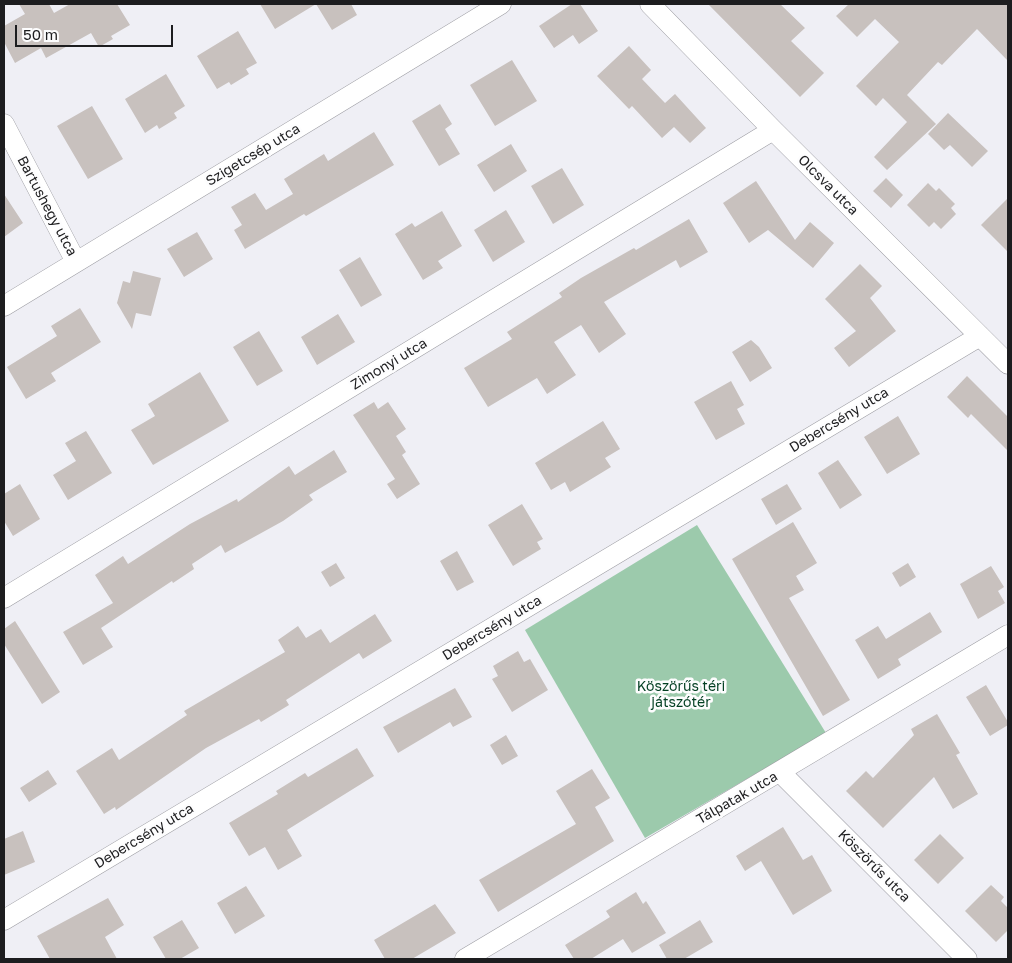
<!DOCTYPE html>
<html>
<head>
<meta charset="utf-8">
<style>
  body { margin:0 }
  #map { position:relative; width:1012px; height:963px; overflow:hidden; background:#efeff5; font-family:"Golos Text",sans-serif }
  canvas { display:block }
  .frame { position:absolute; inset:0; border:5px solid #1d1d1f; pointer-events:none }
  .scale { position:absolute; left:15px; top:25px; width:158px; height:22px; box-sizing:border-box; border:2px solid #1d1d1f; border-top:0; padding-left:6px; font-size:15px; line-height:18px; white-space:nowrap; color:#1d1d1f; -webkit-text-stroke:4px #fdfdfe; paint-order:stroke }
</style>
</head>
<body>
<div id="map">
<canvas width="1012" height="963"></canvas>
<div class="frame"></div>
<div class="scale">50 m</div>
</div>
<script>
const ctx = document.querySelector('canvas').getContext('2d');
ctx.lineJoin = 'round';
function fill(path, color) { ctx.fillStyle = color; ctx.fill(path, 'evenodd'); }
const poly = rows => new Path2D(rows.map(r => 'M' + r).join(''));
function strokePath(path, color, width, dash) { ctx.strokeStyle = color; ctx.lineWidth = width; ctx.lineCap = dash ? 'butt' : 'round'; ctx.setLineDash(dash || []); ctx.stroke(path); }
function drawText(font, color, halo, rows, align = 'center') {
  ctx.font = font + ' "Golos Text",sans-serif'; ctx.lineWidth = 5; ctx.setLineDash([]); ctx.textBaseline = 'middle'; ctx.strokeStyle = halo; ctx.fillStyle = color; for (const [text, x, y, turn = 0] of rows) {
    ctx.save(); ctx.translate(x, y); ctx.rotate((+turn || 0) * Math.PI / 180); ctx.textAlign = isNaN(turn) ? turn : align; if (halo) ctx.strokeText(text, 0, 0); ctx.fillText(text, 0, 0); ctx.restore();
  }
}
fill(poly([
  [697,525,826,733,645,838,525,630]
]), '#9ccaac');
fill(poly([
  [19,4,49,4,54,13,70,4,117,4,130,25,111,36,113,39,99,47,91,33,46,58,41,48,15,63,4,42,4,26,25,14],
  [260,4,351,4,357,15,332,30,316,4,275,29],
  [572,4,580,4,598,31,579,44,573,35,554,48,539,26],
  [708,4,780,4,805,28,791,41,824,73,800,97],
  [849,4,1008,4,1008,61,977,29,942,65,938,62,907,95,936,124,887,170,874,157,907,122,883,98,876,106,856,86,899,42,875,19,857,37,836,16],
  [238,31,257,63,246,69,249,74,231,85,229,82,217,89,197,56],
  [629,46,651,70,642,79,665,103,675,94,706,128,690,143,674,127,662,138,632,106,629,109,597,76],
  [512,60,537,101,495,126,470,85],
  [166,74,185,106,174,113,177,118,159,129,157,125,145,133,125,99],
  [440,104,452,124,445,129,460,154,439,166,412,121],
  [92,106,123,159,88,179,57,126],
  [948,113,988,151,972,167,950,145,944,150,928,134],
  [374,132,394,165,306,216,304,214,245,249,234,230,242,225,231,207,255,193,266,210,293,194,284,179,324,154,328,161],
  [511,144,527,171,494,192,477,165],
  [562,168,584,205,553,224,531,186],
  [886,178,903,195,891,208,873,191],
  [756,181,795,240,810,222,834,243,813,268,768,230,749,243,723,203],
  [928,183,936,191,939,188,955,204,951,208,956,214,941,229,934,222,929,227,907,205],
  [4,194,23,223,4,237],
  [1008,198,1008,252,981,225],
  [506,210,525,242,493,262,474,230],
  [442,211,462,246,438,261,443,268,423,280,395,234,412,223,415,227],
  [689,219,708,252,680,268,676,260,604,302,626,334,599,353,581,325,554,342,576,375,547,394,537,378,488,407,464,368,512,339,507,332,562,297,559,293,581,278,634,248,636,250],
  [197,232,213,259,184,277,167,249],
  [360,257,382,295,361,307,339,270],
  [860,264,882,286,870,298,896,331,849,367,834,348,856,331,825,299],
  [133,271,161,278,151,316,136,313,132,329,117,303,123,281,130,283],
  [80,308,101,342,51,373,56,381,26,399,7,367,57,336,51,326],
  [338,314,355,342,317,365,301,337],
  [259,331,283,371,257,386,233,347],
  [751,340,759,347,772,368,750,382,732,352],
  [200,372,229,421,153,465,131,430,155,416,148,404],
  [967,376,1008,417,1008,451,971,414,968,418,947,397],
  [731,381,744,405,737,409,745,424,716,440,694,402],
  [374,402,378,409,388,402,406,429,396,436,406,452,402,455,420,484,397,499,387,484,395,479,353,415],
  [898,416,920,454,887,474,864,437],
  [603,421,620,449,605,458,611,467,570,492,565,482,551,490,535,463],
  [86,431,112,473,68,500,53,475,76,461,65,443],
  [334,450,347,472,309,495,313,500,283,521,225,553,221,545,192,564,194,569,173,583,172,581,101,628,113,647,83,665,63,632,113,603,95,575,123,556,128,564,190,524,237,499,238,502,289,466,295,475],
  [838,460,862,495,840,509,818,473],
  [20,484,40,519,13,536,4,521,4,494],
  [787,484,802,509,776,525,761,499],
  [522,504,543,539,537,542,541,549,513,566,488,525],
  [793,522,817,563,796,576,804,590,789,598,850,700,823,716,732,559],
  [457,551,474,582,457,591,440,561],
  [336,563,345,578,330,587,321,572],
  [908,563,916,577,900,587,892,573],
  [991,566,1004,587,998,591,1005,603,978,619,960,584],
  [930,612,942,632,898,659,901,665,878,679,855,640,878,626,886,639],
  [375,614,392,641,363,659,359,653,286,700,289,705,261,722,259,719,206,748,116,810,115,807,104,814,76,771,112,748,119,760,187,715,184,711,285,652,278,640,298,626,306,638,321,629,330,643],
  [15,621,60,692,42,704,4,644,4,629],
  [518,651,524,662,530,659,548,690,512,712,492,679,498,676,493,666],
  [986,685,1008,722,1008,725,990,736,966,697],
  [455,688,472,717,453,727,450,722,398,753,383,727],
  [937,714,960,753,956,755,978,794,953,809,934,777,883,828,846,791,866,771,873,778,914,735,911,729],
  [506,735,518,756,502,765,490,745],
  [357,748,374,776,287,830,302,856,278,870,265,847,249,856,229,823,278,794,276,791,305,773,308,777],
  [592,769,610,798,595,807,614,841,498,912,479,880,576,824,556,791],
  [48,770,57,784,29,802,20,788],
  [783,827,803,860,812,855,832,891,793,915,761,861,745,871,736,856],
  [23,831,35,862,4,875,4,839],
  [940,834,964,858,938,884,914,860],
  [991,885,1004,897,1001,901,1008,908,1008,930,996,942,965,911],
  [246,886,265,916,235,934,217,903],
  [636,892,643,904,646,901,666,933,632,953,623,939,591,959,574,959,565,945,610,917,606,911],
  [108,898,124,925,105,937,117,959,50,959,37,936],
  [435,904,456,933,412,959,385,959,374,940],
  [182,920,199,948,180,959,166,959,153,937],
  [700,920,713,942,684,959,667,959,659,945]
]), '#c8c1be');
const minor = poly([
  [650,4,773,130,1008,364],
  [4,124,76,262],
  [4,306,501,4],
  [4,598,773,130],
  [780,772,967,959],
  [4,920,980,336],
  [465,959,1008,635]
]);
strokePath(minor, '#9c9ca2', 21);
strokePath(minor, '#fff', 20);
drawText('14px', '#1d1d1f', '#fdfdfe', [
  ["Szigetcsép utca",253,155,-31],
  ["Olcsva utca",828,185,45],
  ["Bartushegy utca",47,206,62],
  ["Zimonyi utca",389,364,-31],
  ["Debercsény utca",839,420,-31],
  ["Debercsény utca",492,628,-31],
  ["Tálpatak utca",737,798,-30],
  ["Debercsény utca",144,836,-31],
  ["Köszörűs utca",874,866,45]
]);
drawText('14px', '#023f22', '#fdfdfe', [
  ["Köszörűs téri",681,687],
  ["játszótér",681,703]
]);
</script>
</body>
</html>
